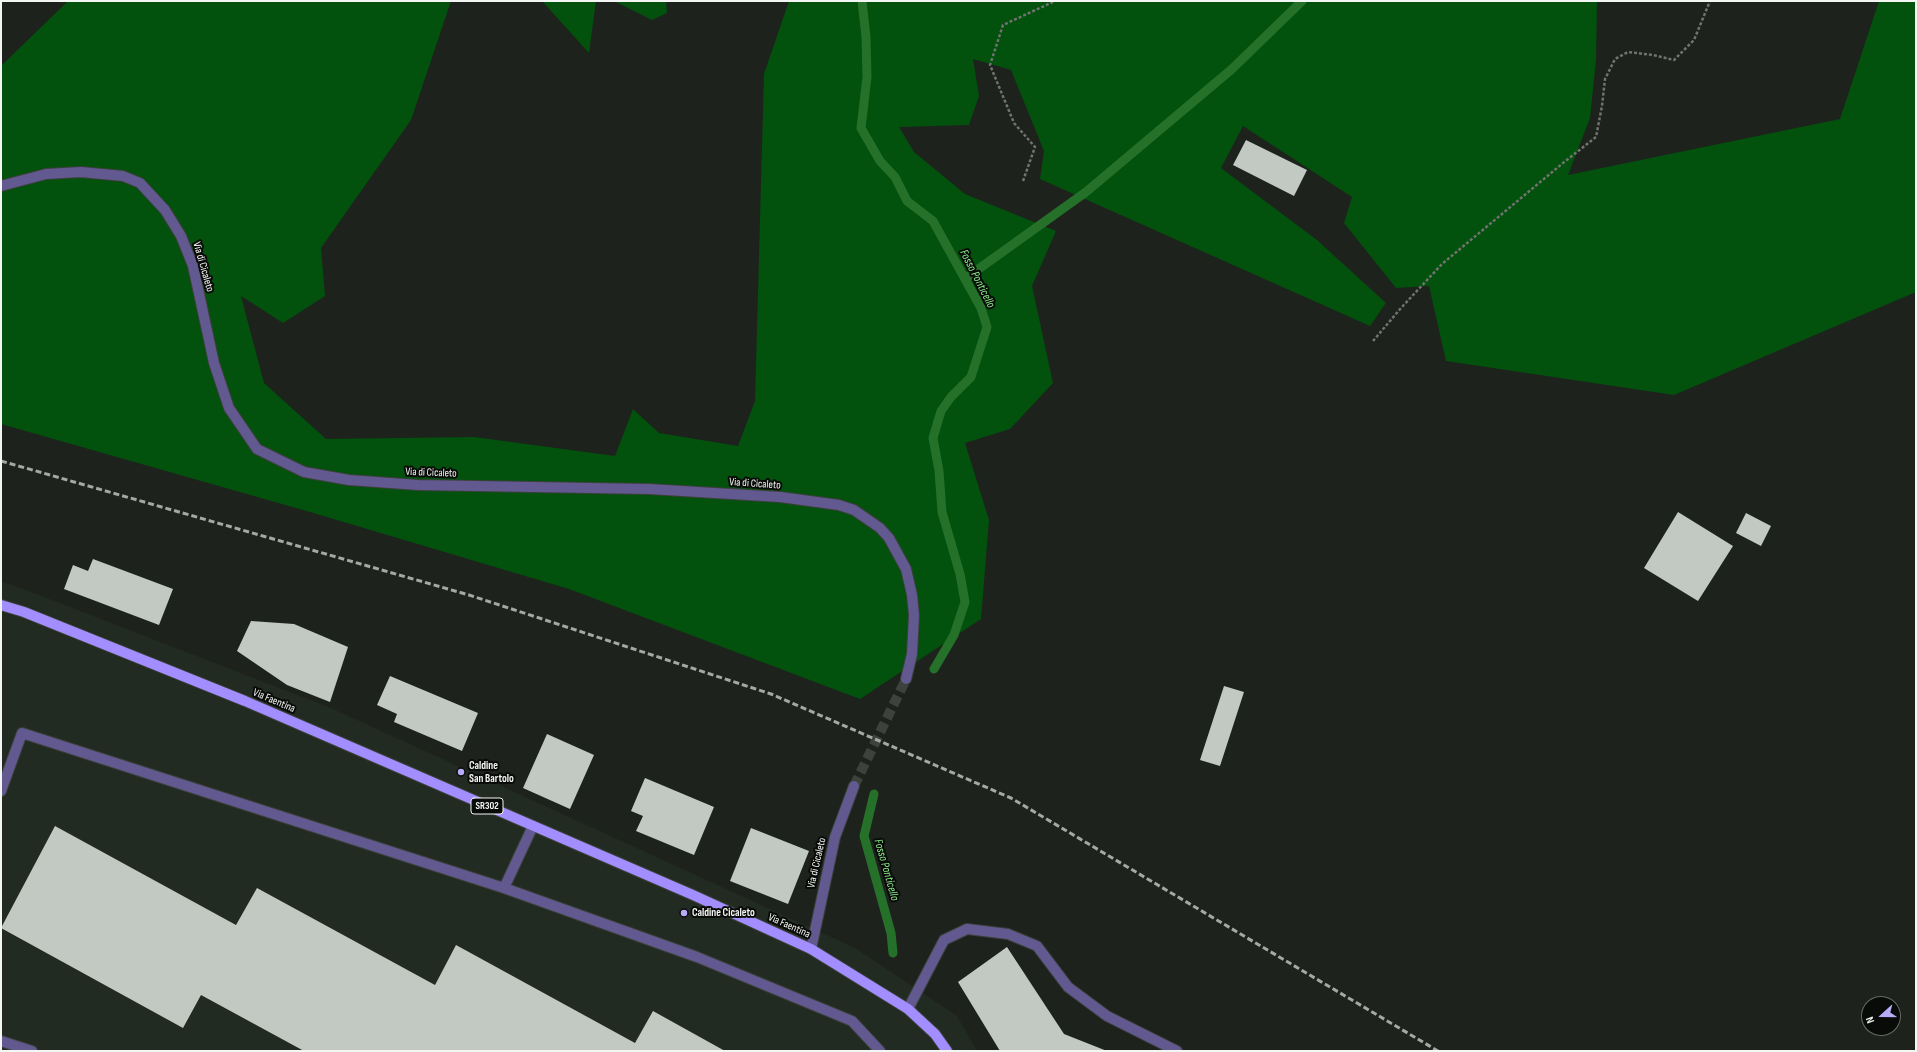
<!DOCTYPE html>
<html>
<head>
<meta charset="utf-8">
<style>
  body { margin:0 }
  #map { position:relative; width:1917px; height:1052px; overflow:hidden; background:#1e221d; font-family:"Sofia Sans Condensed",sans-serif }
  canvas { display:block }
  .frame { position:absolute; inset:0; border:2px solid #f3f6f2; pointer-events:none }
  .north { position:absolute; left:1861px; top:996px; width:40px; height:40px; box-sizing:border-box; background:#090b09; border:1px solid #676966; border-radius:50%; rotate:249deg; font-size:11px; font-weight:700; line-height:16px; text-align:center; color:#f3f6f2 }
  .north::after { content:''; display:block; margin:auto; width:14px; height:18px; background:#b6acf8; clip-path:polygon(50% 0,100% 100%,50% 72%,0 100%) }
</style>
</head>
<body>
<div id="map">
<canvas width="1917" height="1052"></canvas>
<div class="frame"></div>
<div class="north">N</div>
</div>
<script>
const ctx = document.querySelector('canvas').getContext('2d');
ctx.lineJoin = 'round';
function fill(path, color) { ctx.fillStyle = color; ctx.fill(path, 'evenodd'); }
const poly = rows => new Path2D(rows.map(r => 'M' + r).join(''));
function strokePath(path, color, width, dash) { ctx.strokeStyle = color; ctx.lineWidth = width; ctx.lineCap = dash ? 'butt' : 'round'; ctx.setLineDash(dash || []); ctx.stroke(path); }
function drawText(font, color, halo, rows, align = 'center') {
  ctx.font = font + ' "Sofia Sans Condensed",sans-serif'; ctx.lineWidth = 4; ctx.setLineDash([]); ctx.textBaseline = 'middle'; ctx.strokeStyle = halo; ctx.fillStyle = color; for (const [text, x, y, turn = 0] of rows) {
    ctx.save(); ctx.translate(x, y); ctx.rotate((+turn || 0) * Math.PI / 180); ctx.textAlign = isNaN(turn) ? turn : align; if (halo) ctx.strokeText(text, 0, 0); ctx.fillText(text, 0, 0); ctx.restore();
  }
}
fill(poly([
  [1,582,13,585,331,708,855,948,957,1016,977,1051,1,1051]
]), '#222b22');
fill(poly([
  [68,1,451,1,411,120,321,248,325,296,283,323,241,296,264,383,326,439,474,437,615,456,633,409,659,433,738,446,755,401,764,74,789,1,1597,1,1596,60,1590,118,1568,175,1840,119,1879,1,1916,1,1916,292,1674,395,1446,361,1429,286,1396,288,1344,223,1352,197,1243,126,1221,168,1317,240,1386,303,1370,326,1040,179,1044,151,1011,70,973,59,979,96,969,125,899,127,914,152,965,194,1056,231,1032,286,1053,383,1010,429,965,443,989,520,981,619,860,699,569,589,310,512,1,424,1,66],
  [542,1,596,1,589,53],
  [614,1,666,1,667,13,652,20]
]), '#02510d');
strokePath(poly([
  [862,1,866,37,867,77,861,128,880,161,895,177,907,201,933,221,981,308,987,327,971,377,951,397,941,411,933,438,939,471,942,512,960,574,965,602,954,635,934,669],
  [966,278,1086,192,1232,69,1302,1],
  [874,794,864,836,891,933,893,953]
]), '#26712a', 9);
fill(poly([
  [1246,140,1307,170,1294,196,1233,165],
  [1678,512,1733,546,1698,601,1644,568],
  [1746,513,1771,526,1761,546,1736,533],
  [93,559,173,589,159,625,64,589,73,565,88,571],
  [251,621,294,624,348,647,330,702,287,685,237,651],
  [390,676,478,713,462,751,394,722,397,714,377,705],
  [1224,686,1244,692,1220,766,1200,760],
  [547,734,594,755,570,809,523,788],
  [645,778,714,807,694,855,636,831,643,816,631,811],
  [55,826,236,925,257,888,435,985,456,945,635,1043,653,1011,725,1051,304,1051,201,995,183,1028,1,928],
  [751,828,809,851,788,904,730,881],
  [1007,947,1064,1034,1107,1051,1000,1051,958,982]
]), '#c2c9c2');
strokePath(poly([
  [854,786,906,679]
]), '#3e423d', 10, [10, 5]);
const minor = poly([
  [1,186,46,174,81,172,123,176,140,183,165,210,181,236,193,266,214,363,229,408,257,449,304,472,349,480,418,485,649,489,780,497,839,505,854,510,880,528,889,538,906,569,912,595,914,615,912,654,906,679],
  [1,791,22,733,504,888,697,957,852,1021,880,1051],
  [504,888,533,826],
  [811,949,835,837,854,786],
  [908,1009,944,940,967,929,1008,934,1037,946,1068,987,1107,1016,1177,1051],
  [1,1041,32,1051]
]);
const major = poly([
  [1,605,24,612,245,701,693,895,811,949,908,1009,935,1034,947,1051]
]);
strokePath(minor, '#3c403b', 12);
strokePath(major, '#3c403b', 12);
strokePath(poly([
  [1023,181,1035,147,1014,123,990,65,1003,25,1055,1],
  [1373,341,1401,308,1442,264,1563,163,1596,137,1602,106,1605,79,1615,59,1628,52,1653,55,1674,60,1694,40,1710,1]
]), '#70736f', 2.5, [3, 2]);
strokePath(minor, '#61598f', 10);
strokePath(major, '#a28eff', 10);
strokePath(poly([
  [1,461,469,595,771,694,1011,798,1438,1051]
]), '#a5a8a4', 3, [6, 3]);
for (const [x, y, r, color] of [
  [461,772,4,"#b6acf8"],
  [684,913,4,"#b6acf8"]
]) { const dot = new Path2D(); dot.arc(x, y, r, 0, 2 * Math.PI); ctx.fillStyle = color; ctx.fill(dot); strokePath(dot, '#090b09', 1.5); }
for (const [x, y, w] of [
  [487,806,32]
]) { const box = new Path2D(); box.roundRect(x - w / 2, y - 8, w, 16, 3); ctx.fillStyle = '#090b09'; ctx.fill(box); strokePath(box, '#f3f6f2', 1); }
drawText('bold 10px', '#f3f6f2', null, [
  ["SR302",487,806]
]);
drawText('11px', '#f3f6f2', '#090b09', [
  ["Via di Cicaleto",203,267,74],
  ["Via di Cicaleto",431,473,2],
  ["Via di Cicaleto",755,484,4],
  ["Via Faentina",274,701,23],
  ["Via di Cicaleto",817,863,-77],
  ["Via Faentina",789,926,24]
]);
drawText('bold 11px', '#f3f6f2', '#090b09', [
  ["Caldine",469,766],
  ["San Bartolo",469,779],
  ["Caldine Cicaleto",692,913]
], 'left');
drawText('italic 12px', '#8eee8e', '#090b09', [
  ["Fosso Ponticello",977,279,63],
  ["Fosso Ponticello",886,870,74]
]);
</script>
</body>
</html>
